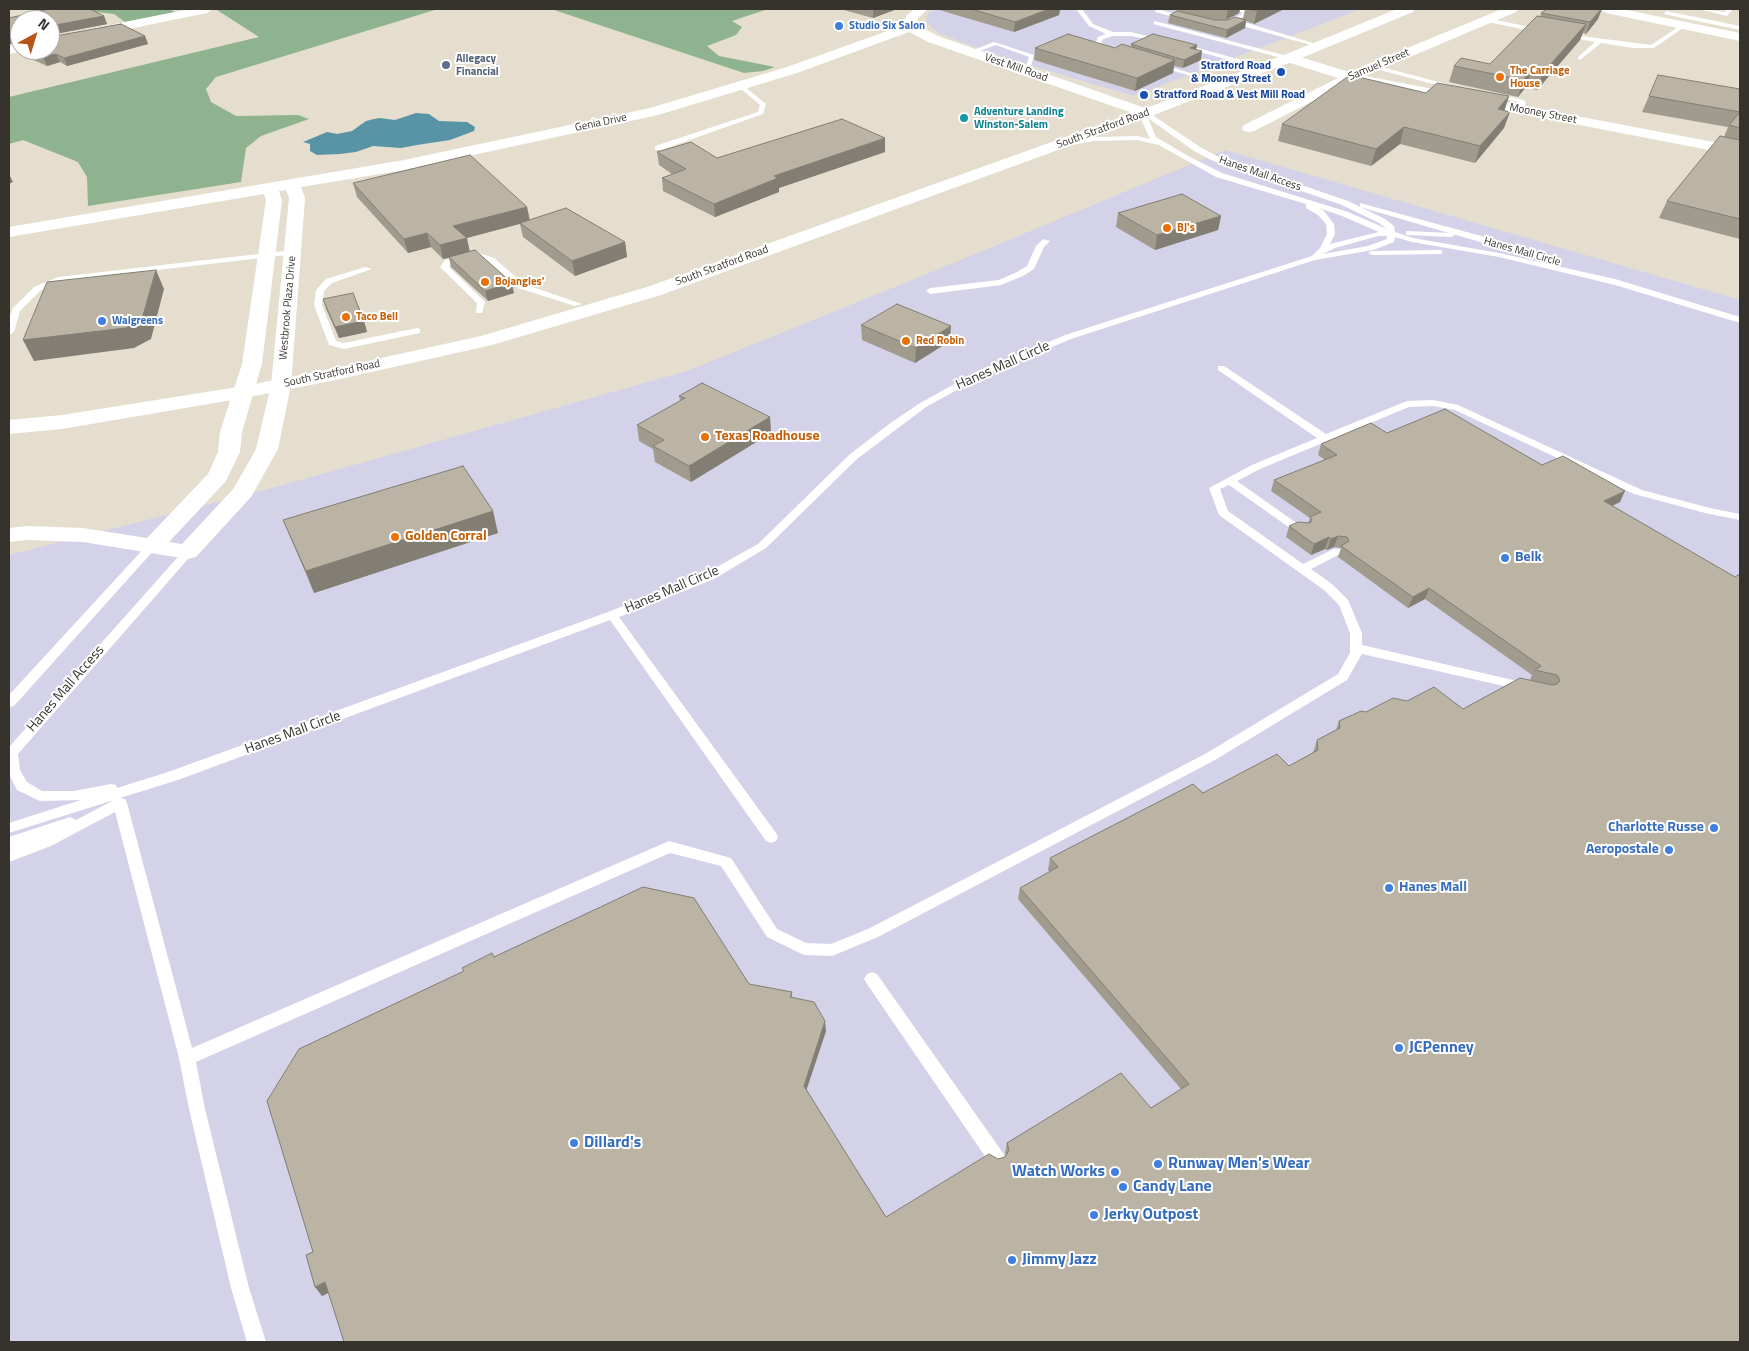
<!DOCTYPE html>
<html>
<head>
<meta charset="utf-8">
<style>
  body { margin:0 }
  #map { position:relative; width:1749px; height:1351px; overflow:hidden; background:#e5decf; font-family:"Titillium Web",sans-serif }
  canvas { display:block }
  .frame { position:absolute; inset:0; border:10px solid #36332d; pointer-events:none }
  .north { position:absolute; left:10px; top:10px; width:50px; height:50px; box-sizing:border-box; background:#fff; border:1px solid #afadab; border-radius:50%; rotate:39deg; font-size:14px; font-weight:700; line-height:20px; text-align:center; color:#36332d }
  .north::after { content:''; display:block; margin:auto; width:18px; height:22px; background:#b75519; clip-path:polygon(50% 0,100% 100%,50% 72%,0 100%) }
</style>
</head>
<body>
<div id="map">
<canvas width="1749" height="1351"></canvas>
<div class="frame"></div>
<div class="north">N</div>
</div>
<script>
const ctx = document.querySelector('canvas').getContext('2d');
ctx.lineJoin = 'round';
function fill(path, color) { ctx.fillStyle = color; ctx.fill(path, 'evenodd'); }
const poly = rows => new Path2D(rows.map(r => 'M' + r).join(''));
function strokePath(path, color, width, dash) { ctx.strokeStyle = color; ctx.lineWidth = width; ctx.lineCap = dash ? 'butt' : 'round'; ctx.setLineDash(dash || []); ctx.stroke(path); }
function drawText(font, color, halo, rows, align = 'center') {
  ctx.font = font + ' "Titillium Web",sans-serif'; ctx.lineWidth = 4; ctx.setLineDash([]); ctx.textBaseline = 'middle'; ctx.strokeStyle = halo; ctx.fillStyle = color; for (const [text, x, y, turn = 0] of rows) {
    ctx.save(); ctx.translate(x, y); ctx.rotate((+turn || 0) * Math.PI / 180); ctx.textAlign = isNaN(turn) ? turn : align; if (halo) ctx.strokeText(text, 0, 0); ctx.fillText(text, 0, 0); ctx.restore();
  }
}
fill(poly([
  [938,9,1361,9,1134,96,1008,59,938,33,926,21,928,13],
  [1225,150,1740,300,1740,1342,9,1342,9,555,272,488,687,371,939,269]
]), '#d4d2e8');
fill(poly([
  [70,9,169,9,175,12,125,22,114,14],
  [224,9,438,9,216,77,206,89,211,102,236,116,298,115,309,119,261,136,246,148,241,182,88,206,87,177,78,162,23,140,9,144,9,97,259,37,217,10],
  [551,9,768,9,732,21,742,27,736,35,707,46,719,56,775,67,763,71,744,73]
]), '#8eb38e');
fill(poly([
  [416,113,429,114,439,121,467,122,475,127,474,131,450,140,417,145,401,148,373,146,356,152,340,154,317,155,310,151,310,144,303,142,327,132,337,134,352,131,366,121,374,119,380,118,395,120]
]), '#5894a6');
fill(poly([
  [1076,9,1082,9,1093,24,1113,32,1131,32,1164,40,1161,42,1131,36,1113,36,1103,39,1101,43,1115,50,1110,51,1095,44,1098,37,1106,34,1089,26,1076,9],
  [1156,9,1162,9,1161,10,1188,18,1185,20,1155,12,1156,9],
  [1238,9,1244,9,1249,14,1237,20,1323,46,1318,47,1232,23,1222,25,1222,23,1242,14,1238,9],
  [1699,9,1725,12,1727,9,1733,9,1727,16,1699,9],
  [1666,11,1740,26,1740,30,1664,14,1666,11],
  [1485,18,1541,29,1544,31,1541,33,1483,21,1485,18],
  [1155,21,1291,57,1292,58,1289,60,1153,24,1155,21],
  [1684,23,1686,26,1654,48,1633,48,1601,43,1580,60,1578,59,1578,57,1595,42,1563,36,1566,34,1651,45,1684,23],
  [994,42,1034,55,1029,73,1024,72,1029,57,996,45,971,54,968,52,994,42],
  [1180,43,1267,67,1268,68,1265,70,1178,46,1180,43],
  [1157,64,1161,64,1226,84,1221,85,1157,66,1157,64],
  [1374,65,1454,86,1455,87,1452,89,1372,68,1371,67,1374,65],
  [740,86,744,86,766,104,763,114,661,150,655,150,655,146,758,112,760,105,740,88,740,86],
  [1493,93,1524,100,1526,103,1522,111,1518,111,1519,102,1491,96,1490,95,1493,93],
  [1144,112,1148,112,1200,147,1217,156,1348,201,1385,219,1394,226,1395,232,1413,238,1499,253,1615,279,1740,317,1740,323,1615,285,1499,257,1412,242,1395,237,1394,242,1373,250,1315,260,1074,338,986,374,926,407,857,459,766,548,714,579,619,617,776,833,778,837,776,841,771,843,766,841,610,620,178,780,120,798,125,799,127,803,192,1048,669,841,731,858,777,929,806,943,831,944,868,929,1205,754,1338,674,1350,653,1350,633,1339,605,1324,590,1219,515,1209,488,1252,465,1317,438,1218,370,1218,366,1224,366,1326,434,1407,401,1433,400,1458,405,1642,490,1710,508,1740,514,1740,520,1709,514,1634,494,1455,410,1433,406,1409,407,1260,469,1237,481,1305,529,1307,531,1305,533,1297,533,1229,485,1220,489,1228,511,1303,564,1334,549,1342,549,1344,551,1342,553,1311,569,1332,584,1348,600,1362,633,1362,645,1526,683,1532,687,1530,690,1526,691,1362,654,1347,680,1215,760,878,937,832,956,804,955,767,937,721,866,670,853,196,1062,205,1109,249,1288,266,1342,247,1342,231,1288,189,1109,179,1058,115,812,51,846,9,862,9,850,13,849,9,849,9,837,70,817,76,820,114,800,9,833,9,823,81,800,40,801,17,790,9,774,9,747,184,550,188,548,194,552,18,754,20,770,27,782,42,791,74,791,111,784,116,785,117,788,168,772,608,612,706,573,758,544,849,455,889,424,920,403,980,370,1068,334,1312,256,1320,248,1327,234,1326,224,1318,215,1306,208,1306,204,1216,177,1159,145,1137,140,1094,141,1066,146,1062,144,1094,137,1137,136,1150,139,1141,119,1144,112],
  [1148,118,1194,151,1211,160,1342,205,1379,223,1387,229,1348,212,1222,173,1190,157,1156,137,1148,118],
  [1319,208,1342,216,1379,232,1330,244,1335,234,1334,224,1324,211,1319,208],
  [1378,236,1387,236,1387,239,1368,246,1323,254,1335,248,1378,236],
  [1360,203,1518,246,1559,261,1552,263,1360,207,1360,203],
  [1406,231,1451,233,1455,235,1451,237,1409,235,1406,235,1406,231],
  [1043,239,1050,241,1044,247,1034,269,1023,276,1001,285,930,294,926,291,930,288,999,280,1017,272,1027,266,1036,246,1043,239],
  [293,250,296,250,296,254,63,281,40,291,20,311,14,332,9,335,9,319,13,308,34,287,58,277,293,250],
  [1439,250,1442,250,1442,254,1372,255,1368,253,1372,251,1439,250],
  [479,253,494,258,524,284,582,304,575,306,518,288,488,262,478,258,451,264,449,267,485,302,482,313,476,313,477,303,440,267,445,260,479,253],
  [365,267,372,269,332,283,324,291,322,305,336,341,344,343,417,328,420,329,420,333,344,349,329,345,314,305,316,290,326,279,365,267],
  [151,544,157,547,155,549,14,706,9,707,9,695,147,545,151,544],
  [872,972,877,974,1003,1153,1006,1159,1003,1165,997,1167,991,1165,867,984,864,979,867,974,872,972]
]), '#fff');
fill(poly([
  [190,9,213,9,207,13,50,45,50,37,190,9],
  [914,9,928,9,918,18,917,25,938,36,1151,110,1153,113,1151,116,1141,116,928,42,909,32,797,73,658,115,404,170,301,187,305,198,291,385,278,449,251,497,196,557,188,559,83,542,27,540,9,542,9,528,27,526,83,528,147,538,208,474,218,452,220,432,242,364,266,200,264,194,9,237,9,227,404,160,650,108,787,67,904,25,906,16,914,9],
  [286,190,289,198,271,385,256,449,234,488,182,544,169,542,226,481,240,452,242,432,262,364,282,200,279,191,286,190],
  [1502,9,1518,9,1516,12,1365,76,1740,147,1740,156,1352,81,1254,131,1249,132,1244,131,1242,128,1244,125,1338,78,1284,61,1282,58,1284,55,1294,55,1349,72,1502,9],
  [1600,9,1622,9,1740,33,1740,41,1606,13,1600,9],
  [20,44,20,50,25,51,9,54,9,46,20,44]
]), '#fff');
fill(poly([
  [1397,9,1414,9,1413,12,1294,61,1151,116,661,295,492,345,331,381,244,398,62,429,9,434,9,420,62,415,244,386,331,369,481,336,647,287,1141,110,1284,55,1397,9]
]), '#fff');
fill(poly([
  [49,9,90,9,104,16,107,24,50,35,50,20,20,20,20,50,50,50,50,37,121,24,145,36,148,44,67,66,60,62,47,66,20,54,16,46,20,44,19,43,9,44,9,18],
  [840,9,897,9,873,18],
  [936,9,1060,9,1059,15,1014,32],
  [1179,9,1240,9,1239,13,1226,20,1243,19,1245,9,1284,9,1254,24,1246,21,1245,28,1226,38,1168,23,1170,15,1178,11],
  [1541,13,1598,19,1586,34,1583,33,1580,40,1537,90,1526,87,1518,97,1449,82,1454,66,1490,64,1540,17],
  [1131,44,1197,45,1196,50,1201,60,1183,68,1174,66,1173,73,1135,91,1034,60,1035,48,1115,48,1131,47],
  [1740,89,1740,239,1659,218,1667,201,1724,137,1728,127,1642,112,1649,96],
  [1426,93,1509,96,1504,111,1504,128,1475,163,1400,144,1371,166,1278,141,1282,124],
  [657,152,717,158,885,152,779,188,779,192,715,217,663,191,662,178,672,174,659,165],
  [353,183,527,207,529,220,625,242,627,257,575,276,523,237,520,224,466,238,470,252,514,293,488,301,451,267,449,258,443,259,431,247,408,253,357,197],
  [1118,213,1221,216,1218,230,1155,250,1116,227],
  [323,299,364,321,367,332,339,338,326,309],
  [861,325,950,341,915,363,862,340],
  [679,396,770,417,771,433,691,482,655,462,653,449,639,441,637,425,680,401],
  [1387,433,1542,465,1620,502,1612,506,1740,1342,328,1293,322,1296,313,1252,494,957,749,984,792,992,792,997,826,1031,806,1091,886,1217,998,1159,1005,1157,1006,1155,1005,1153,1007,1143,1151,1108,1181,1089,1018,899,1020,888,1050,872,1048,870,1050,858,1203,793,1289,766,1313,753,1317,740,1336,730,1339,721,1366,712,1407,701,1463,709,1530,680,1532,675,1425,599,1408,608,1338,557,1341,548,1334,547,1327,550,1325,549,1311,555,1286,537,1289,526,1308,523,1310,518,1271,491,1274,480,1325,460,1318,455,1321,444],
  [283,520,498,533,314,593]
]), '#a19b8e');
fill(poly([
  [873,9,897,9,873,18],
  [1049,9,1060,9,1059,15,1014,32,1015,22],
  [1228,9,1240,9,1239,13,1226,20],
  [1261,9,1284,9,1254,24,1257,11],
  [1601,9,1602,9,1598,19,1586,34,1590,22],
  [104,16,107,24,50,35,50,26],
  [1246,20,1245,28,1226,38,1227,30],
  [1586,24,1580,40,1537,90,1543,73],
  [18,34,19,43,9,44,9,35],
  [145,36,148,44,67,66,64,58],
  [1197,45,1195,53,1190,48],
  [1202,51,1201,60,1183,68,1184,60],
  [56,54,60,62,47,66,43,57],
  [1175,60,1173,73,1135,91,1137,78],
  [1531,71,1526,87,1518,97,1523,80],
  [1509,96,1504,112,1498,109],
  [1510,112,1504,128,1475,163,1480,146],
  [1404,127,1400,144,1371,166,1376,149],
  [885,138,885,152,779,188,779,192,715,217,714,204,774,176],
  [9,174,13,182,9,184],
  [527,207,530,221,456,241,453,226],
  [1221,216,1218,230,1155,250,1157,235],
  [427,233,431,247,408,253,404,239],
  [467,238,470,253,443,259,440,245],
  [625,242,627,257,575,276,572,261],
  [156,270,164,289,151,339,134,348,34,361,23,340],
  [512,283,514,293,488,301,485,291],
  [364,321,367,332,339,338,335,327],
  [951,326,950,341,915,363,916,348],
  [770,417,771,433,691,482,689,466],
  [1625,491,1620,502,1599,512,1604,501],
  [493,511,498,533,314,593,306,571],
  [1338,536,1334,547,1327,550,1331,539],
  [1329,537,1325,549,1311,555,1314,544],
  [1429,588,1425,599,1408,608,1413,597],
  [825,1021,826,1031,804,1097,804,1086],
  [325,1282,332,1291,322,1296,315,1287]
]), '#837e74');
const building = poly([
  [49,9,90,9,104,16,50,26,50,20,20,20,20,41,18,40,18,34,9,35,9,18,49,9],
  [971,9,1049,9,1015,22,971,9],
  [1250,9,1261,9,1257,11,1250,9],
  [1547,9,1601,9,1590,22,1541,13,1547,9],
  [1177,11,1215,20,1228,20,1235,17,1246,20,1227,30,1170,15,1177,11],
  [1537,16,1586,24,1543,73,1531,71,1523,80,1454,66,1461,58,1490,64,1537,16],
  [121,24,145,36,64,58,56,54,43,57,27,50,50,50,50,37,121,24],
  [1068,34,1115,48,1122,44,1175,60,1137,78,1035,48,1068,34],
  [1153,34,1197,45,1190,48,1202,51,1184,60,1131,44,1153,34],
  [1350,75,1426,93,1437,83,1509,96,1498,109,1510,112,1480,146,1404,127,1376,149,1282,124,1350,75],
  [1658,75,1740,89,1740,128,1729,125,1740,112,1649,96,1658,75],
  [842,119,885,138,774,176,778,178,714,204,662,178,686,169,657,152,691,142,717,158,842,119],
  [1720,136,1740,140,1740,219,1667,201,1720,136],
  [470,155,527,207,453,226,467,238,440,245,427,233,404,239,353,183,470,155],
  [1182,194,1221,216,1157,235,1118,213,1182,194],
  [566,208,625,242,572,261,520,223,566,208],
  [475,250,512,283,485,291,449,257,475,250],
  [156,270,142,319,126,328,23,340,47,282,156,270],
  [353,293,364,321,335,327,323,299,353,293],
  [897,304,951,326,916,348,861,325,897,304],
  [702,383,770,417,689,466,653,446,664,440,637,425,685,398,679,396,702,383],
  [1445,409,1542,465,1563,456,1625,491,1604,501,1735,577,1740,574,1740,1342,344,1342,325,1282,315,1287,306,1255,313,1252,267,1101,299,1049,464,971,462,968,492,953,494,957,643,887,694,898,749,984,792,992,790,997,814,1002,825,1021,804,1086,886,1217,989,1154,998,1159,1005,1157,1009,1150,1007,1143,1121,1073,1151,1108,1189,1084,1020,888,1058,867,1050,858,1193,784,1203,793,1277,754,1289,766,1318,750,1317,740,1340,728,1339,721,1361,711,1366,712,1393,698,1407,701,1434,687,1463,709,1520,678,1552,685,1557,684,1560,681,1557,675,1535,670,1541,666,1429,588,1413,597,1341,546,1349,541,1347,537,1338,536,1331,539,1329,537,1314,544,1289,526,1298,522,1310,523,1312,520,1310,517,1321,512,1274,480,1337,455,1321,444,1371,423,1387,433,1445,409],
  [463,466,493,511,306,571,283,520,463,466]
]);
fill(building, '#bbb4a5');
strokePath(building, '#837e74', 1);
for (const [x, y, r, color] of [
  [839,26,5,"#3f7fe0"],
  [446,65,5,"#5c6f8a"],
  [1281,72,5,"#1a4fb4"],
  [1500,77,5,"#e8710a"],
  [1144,95,5,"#1a4fb4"],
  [964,118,5,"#0f9aa8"],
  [1167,228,5,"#e8710a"],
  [485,282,5,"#e8710a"],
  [346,317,5,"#e8710a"],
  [102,321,5,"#3f7fe0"],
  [906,341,5,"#e8710a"],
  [705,437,5,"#e8710a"],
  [395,537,5,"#e8710a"],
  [1505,558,5,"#3f7fe0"],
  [1714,828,5,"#3f7fe0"],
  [1669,850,5,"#3f7fe0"],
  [1389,888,5,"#3f7fe0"],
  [1399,1048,5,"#3f7fe0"],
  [574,1143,5,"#3f7fe0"],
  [1158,1164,5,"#3f7fe0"],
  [1115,1172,5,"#3f7fe0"],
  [1123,1187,5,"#3f7fe0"],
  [1094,1215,5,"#3f7fe0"],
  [1012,1260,5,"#3f7fe0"]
]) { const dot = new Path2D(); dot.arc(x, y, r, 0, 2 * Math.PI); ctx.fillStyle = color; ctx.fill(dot); strokePath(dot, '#fff', 2); }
drawText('bold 11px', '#366cbe', '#fff', [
  ["Studio Six Salon",849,26],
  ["Walgreens",112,321]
], 'left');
drawText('bold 11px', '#4e5e75', '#fff', [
  ["Allegacy",456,59],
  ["Financial",456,72]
], 'left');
drawText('11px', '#36332d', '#fff', [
  ["Samuel Street",1379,65,-23],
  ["Vest Mill Road",1016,68,19],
  ["Mooney Street",1543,114,11],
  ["Genia Drive",601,123,-12],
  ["South Stratford Road",1103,129,-20],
  ["Hanes Mall Access",1260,174,19],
  ["Hanes Mall Circle",1522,252,16],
  ["South Stratford Road",722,266,-20],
  ["Westbrook Plaza Drive",288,308,-85],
  ["South Stratford Road",332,374,-12]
]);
drawText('bold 11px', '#164399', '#fff', [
  ["Stratford Road",1271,66],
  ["& Mooney Street",1271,79],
  ["Stratford Road & Vest Mill Road",1154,95,"left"]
], 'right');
drawText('bold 11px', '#c56008', '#fff', [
  ["The Carriage",1510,71],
  ["House",1510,84],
  ["BJ's",1177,228],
  ["Bojangles'",495,282],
  ["Taco Bell",356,317],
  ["Red Robin",916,341]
], 'left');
drawText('bold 11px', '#0d838f', '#fff', [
  ["Adventure Landing",974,112],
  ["Winston-Salem",974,125]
], 'left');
drawText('14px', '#36332d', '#fff', [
  ["Hanes Mall Circle",1003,366,-24],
  ["Hanes Mall Circle",672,590,-23],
  ["Hanes Mall Access",66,689,-49],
  ["Hanes Mall Circle",293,733,-20]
]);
drawText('bold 14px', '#c56008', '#fff', [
  ["Texas Roadhouse",715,437],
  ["Golden Corral",405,537]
], 'left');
drawText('bold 14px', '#366cbe', '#fff', [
  ["Belk",1515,558],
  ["Charlotte Russe",1704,828,"right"],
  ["Aeropostale",1659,850,"right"],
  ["Hanes Mall",1399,888]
], 'left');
drawText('bold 16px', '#366cbe', '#fff', [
  ["JCPenney",1409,1048],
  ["Dillard's",584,1143],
  ["Runway Men's Wear",1168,1164],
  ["Watch Works",1105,1172,"right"],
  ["Candy Lane",1133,1187],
  ["Jerky Outpost",1104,1215],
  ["Jimmy Jazz",1022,1260]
], 'left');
</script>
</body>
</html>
